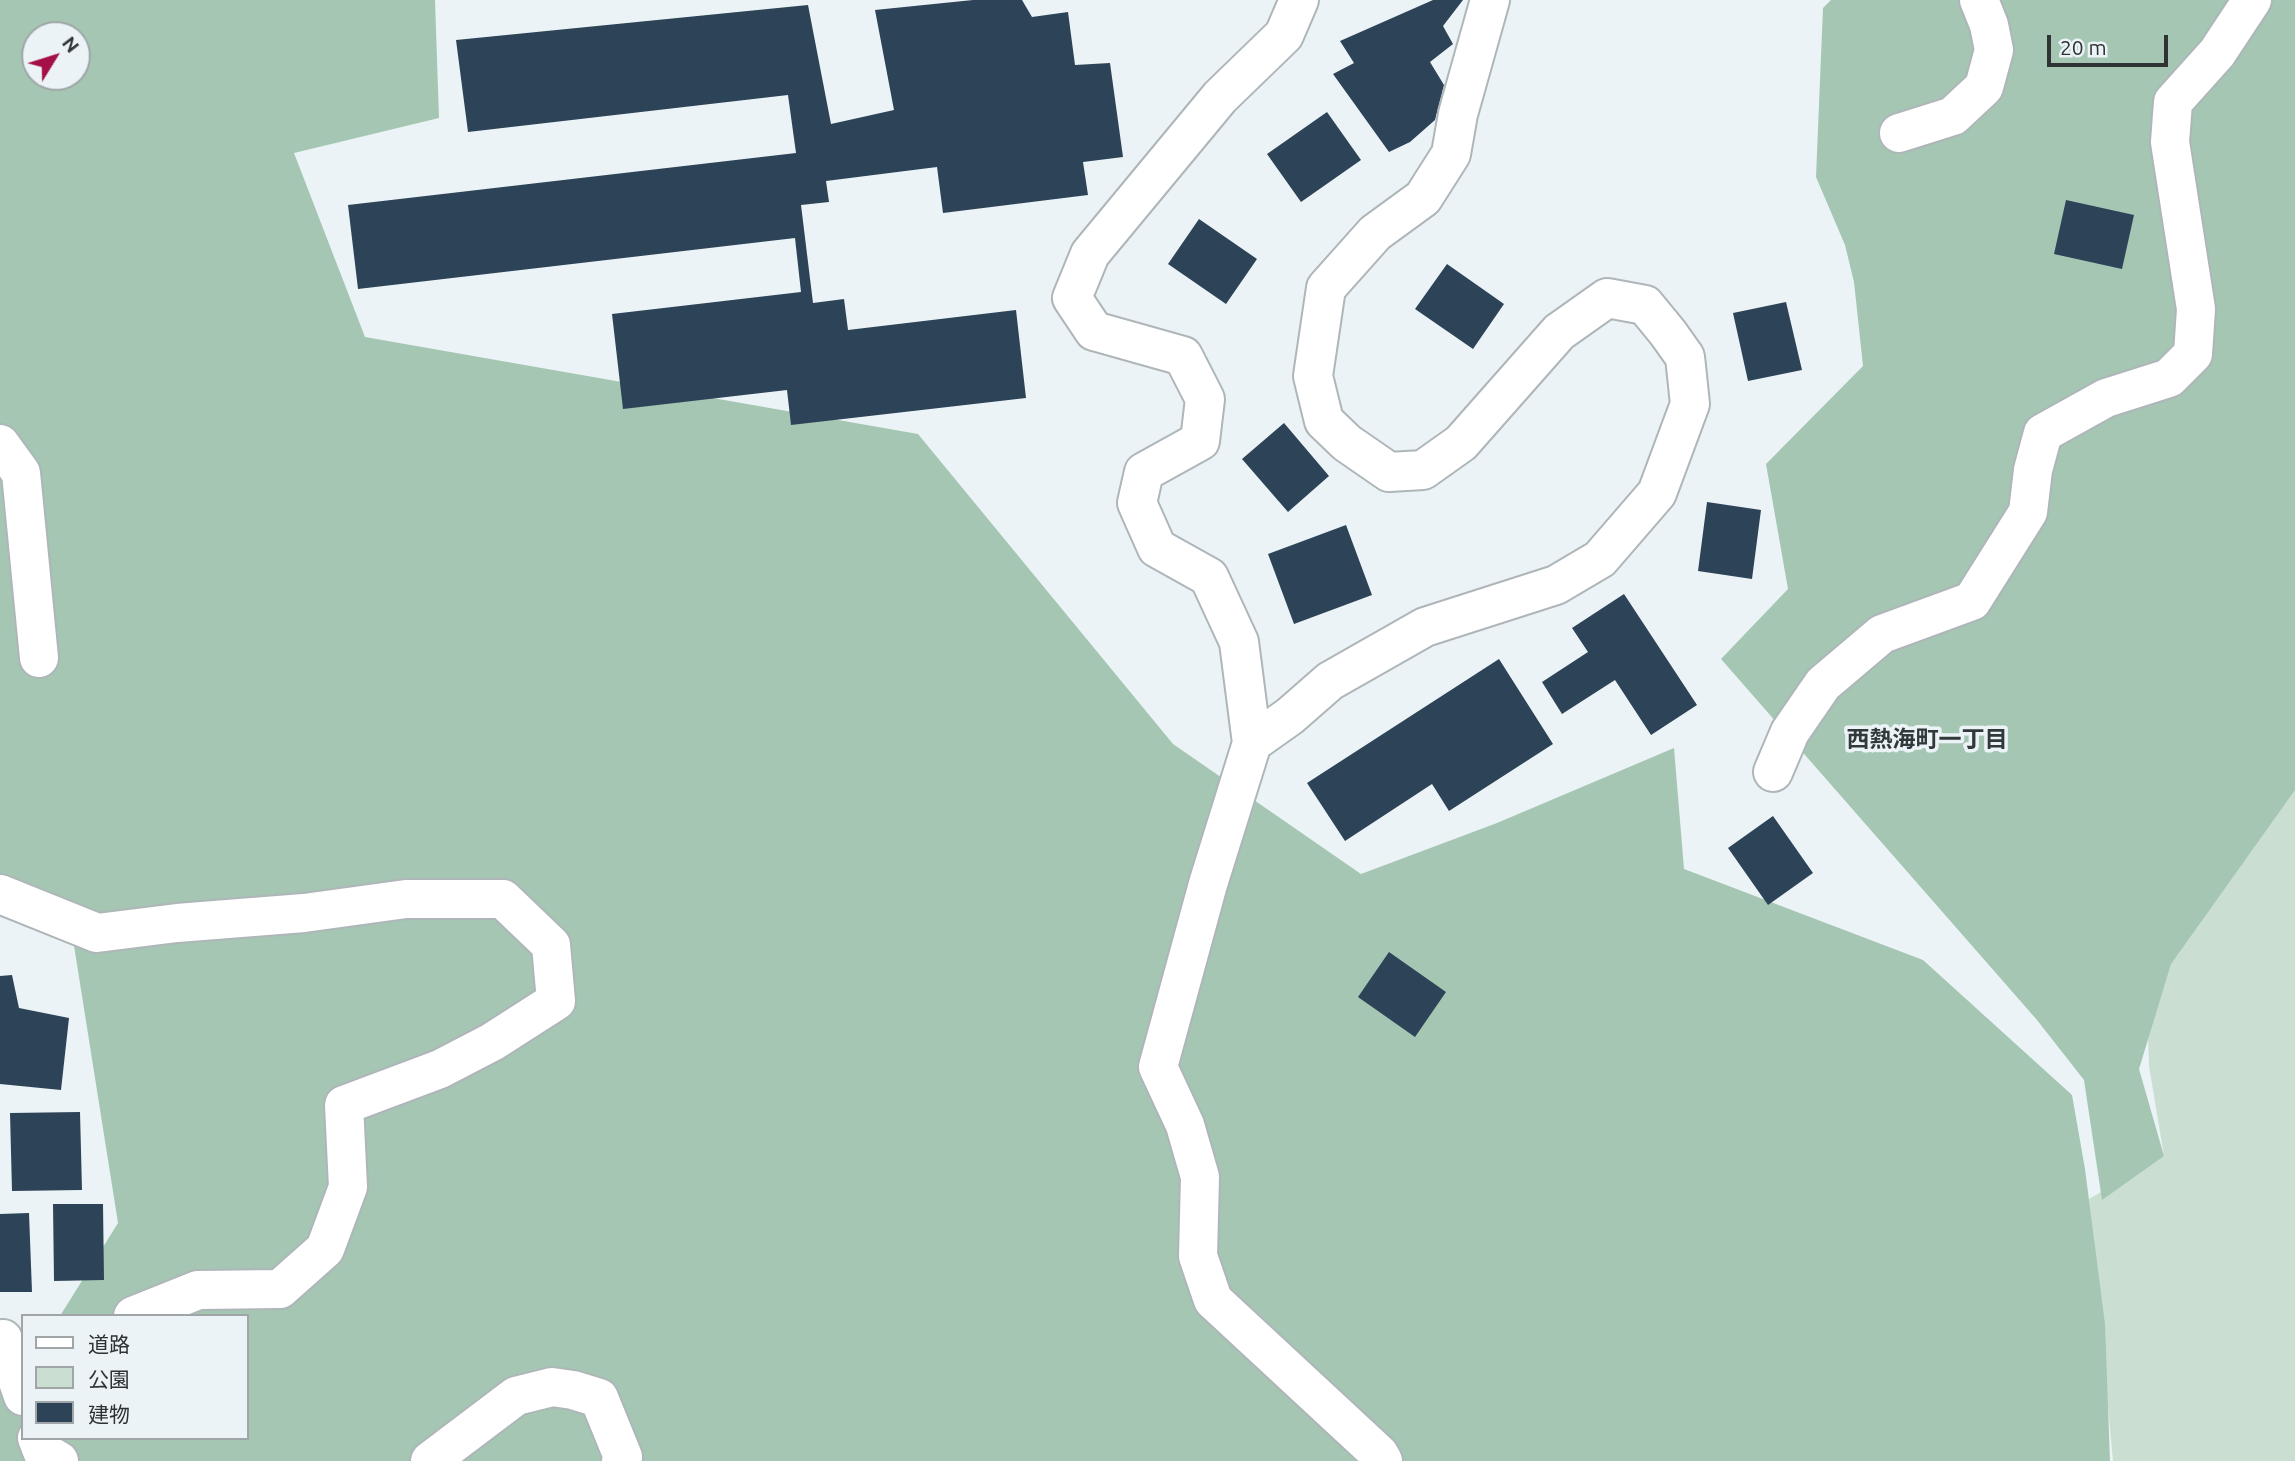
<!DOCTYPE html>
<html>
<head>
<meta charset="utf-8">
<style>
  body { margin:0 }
  #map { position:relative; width:2295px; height:1461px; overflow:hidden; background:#ebf3f6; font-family:Ubuntu,"Noto Sans JP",sans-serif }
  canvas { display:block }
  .legend { position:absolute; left:21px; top:1314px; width:228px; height:126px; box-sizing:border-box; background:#ebf3f6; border:2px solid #a0a6a8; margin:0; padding:9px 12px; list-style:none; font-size:21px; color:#303334 }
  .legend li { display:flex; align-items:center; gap:14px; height:35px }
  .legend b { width:35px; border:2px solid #a0a6a8 }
  .north { position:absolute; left:21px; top:21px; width:70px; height:70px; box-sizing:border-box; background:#ebf3f6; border:2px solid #a0a6a8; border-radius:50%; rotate:52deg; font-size:19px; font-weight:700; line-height:28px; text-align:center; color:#303334 }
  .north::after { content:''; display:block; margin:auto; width:24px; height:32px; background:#a61049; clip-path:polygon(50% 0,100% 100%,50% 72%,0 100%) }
  .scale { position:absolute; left:2047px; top:35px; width:121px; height:32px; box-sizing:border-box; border:4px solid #303334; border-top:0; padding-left:9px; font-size:21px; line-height:24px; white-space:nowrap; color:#303334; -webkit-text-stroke:5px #ebf3f6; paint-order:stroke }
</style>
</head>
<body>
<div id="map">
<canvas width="2295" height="1461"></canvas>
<ul class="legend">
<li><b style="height:9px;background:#fff"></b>道路</li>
<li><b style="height:19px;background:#cadfd2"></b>公園</li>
<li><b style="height:19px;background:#2d4358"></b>建物</li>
</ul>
<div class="north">N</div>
<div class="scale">20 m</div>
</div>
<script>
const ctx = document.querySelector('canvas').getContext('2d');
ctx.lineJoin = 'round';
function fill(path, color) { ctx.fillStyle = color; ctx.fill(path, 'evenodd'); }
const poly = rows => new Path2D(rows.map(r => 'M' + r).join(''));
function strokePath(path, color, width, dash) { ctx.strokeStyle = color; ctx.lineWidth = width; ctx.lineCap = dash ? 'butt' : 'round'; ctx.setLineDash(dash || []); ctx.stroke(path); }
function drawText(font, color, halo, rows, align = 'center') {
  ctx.font = font + ' Ubuntu,"Noto Sans JP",sans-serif'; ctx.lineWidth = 7; ctx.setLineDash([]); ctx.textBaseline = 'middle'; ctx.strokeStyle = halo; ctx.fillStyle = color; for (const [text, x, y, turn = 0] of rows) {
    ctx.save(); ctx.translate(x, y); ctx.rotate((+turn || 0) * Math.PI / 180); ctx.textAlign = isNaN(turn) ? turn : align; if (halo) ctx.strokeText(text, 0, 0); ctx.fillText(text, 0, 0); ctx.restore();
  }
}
fill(poly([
  [2284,782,2295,788,2295,1461,2113,1461,2089,1199,2164,1156,2149,1066,2147,1000]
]), '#cadfd2');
fill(poly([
  [0,0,435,0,439,118,294,153,365,337,918,434,1173,744,1361,874,1497,823,1674,748,1684,869,1923,960,2072,1095,2085,1169,2105,1324,2110,1461,0,1461,0,1379,23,1358,23,1438,247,1438,247,1316,60,1316,118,1223,69,914,0,912],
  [35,35,77,35,77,77,35,77],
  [1831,0,2295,0,2295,790,2171,964,2139,1069,2164,1156,2102,1200,2084,1080,2037,1020,1721,659,1788,589,1766,464,1863,366,1854,282,1845,245,1816,177,1823,8]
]), '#a5c6b2');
fill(poly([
  [973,0,1022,0,1032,17,1068,12,1075,65,1110,63,1123,157,1083,162,1088,195,943,213,937,167,826,181,829,202,801,205,813,303,844,299,848,330,1016,310,1026,398,791,425,787,390,623,409,612,314,801,292,795,238,358,289,348,205,796,153,788,95,468,132,456,40,808,5,831,124,894,110,875,10],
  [1433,0,1463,0,1443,26,1453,44,1430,62,1444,85,1435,120,1410,142,1389,152,1333,74,1354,63,1340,41],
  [1327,112,1361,160,1301,202,1267,154],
  [2066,200,2134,215,2122,269,2054,254],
  [1199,219,1257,259,1226,304,1168,264],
  [1447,264,1504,304,1473,349,1415,309],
  [1786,302,1802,370,1748,381,1733,313],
  [1284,423,1329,476,1288,512,1242,459],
  [1707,502,1761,510,1752,579,1698,571],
  [1346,525,1372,595,1294,624,1268,554],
  [1624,594,1697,705,1651,735,1615,680,1562,714,1542,682,1588,652,1572,628],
  [1499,659,1553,744,1449,811,1432,784,1345,841,1307,783],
  [1773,816,1813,873,1768,905,1728,848],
  [1389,952,1446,992,1415,1037,1358,997],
  [12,975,19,1008,69,1018,61,1090,0,1084,0,976],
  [80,1112,82,1190,12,1191,10,1113],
  [53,1204,103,1204,104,1280,54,1281],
  [29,1213,32,1292,0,1292,0,1214]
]), '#2d4358');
const street = poly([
  [1899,133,1953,116,1984,87,1994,50,1989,25,1979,0],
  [0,444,21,473,39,658],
  [1252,743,1239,642,1209,577,1157,548,1137,503,1144,472,1200,441,1205,399,1183,356,1094,331,1072,298,1090,254,1220,97,1284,35,1299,0],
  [1773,772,1790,732,1823,684,1882,634,1972,601,2028,512,2033,470,2043,433,2106,398,2169,378,2193,354,2196,309,2170,142,2173,102,2217,53,2252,0],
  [0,894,97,933,177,923,304,913,406,899,503,899,551,945,556,1001,492,1042,440,1069,344,1105,348,1187,325,1249,280,1289,198,1290,133,1316],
  [3,1339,23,1396],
  [37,1438,42,1451,59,1461],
  [430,1461,516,1396,552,1387,573,1390,599,1398,623,1457,621,1461],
  [1383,1461,1379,1454,1213,1300,1198,1256,1200,1177,1185,1125,1158,1067,1208,884,1252,743,1290,716,1330,681,1425,627,1556,585,1600,559,1657,493,1690,404,1685,357,1668,333,1645,305,1607,298,1559,332,1461,443,1423,470,1389,472,1347,443,1324,421,1313,376,1326,288,1375,233,1423,198,1451,154,1458,114,1490,0]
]);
strokePath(street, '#aeb6b9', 42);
strokePath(street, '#fff', 38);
drawText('bold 23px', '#32393b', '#ebf3f6', [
  ["西熱海町一丁目",1927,739]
]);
</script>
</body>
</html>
